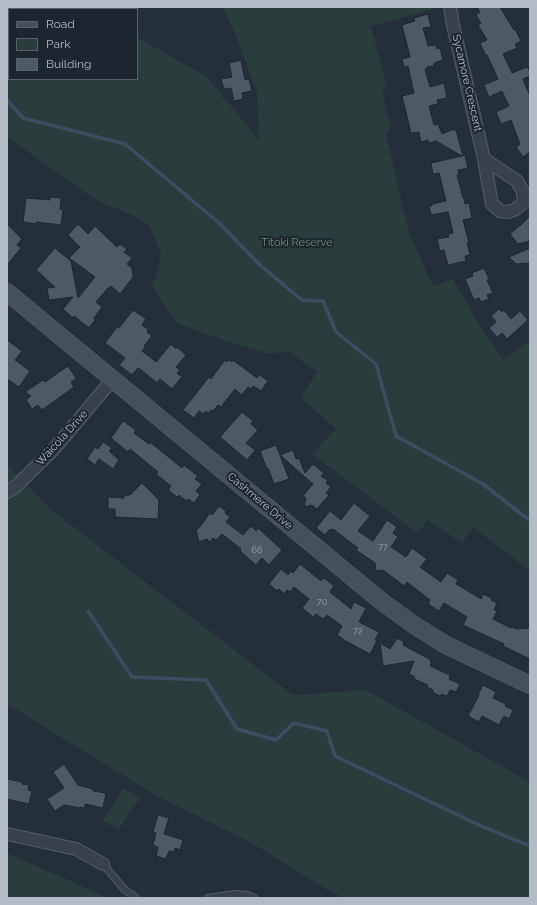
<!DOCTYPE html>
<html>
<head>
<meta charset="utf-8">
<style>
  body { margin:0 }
  #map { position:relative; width:537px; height:905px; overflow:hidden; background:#242f39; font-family:Raleway,sans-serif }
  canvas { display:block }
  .frame { position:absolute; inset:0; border:8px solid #b3bbc5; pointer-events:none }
  .legend { position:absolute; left:8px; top:8px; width:130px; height:72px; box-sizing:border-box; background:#1d252e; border:1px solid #59616a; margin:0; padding:5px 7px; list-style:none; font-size:12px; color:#b3bbc5 }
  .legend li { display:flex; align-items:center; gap:8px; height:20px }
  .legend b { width:20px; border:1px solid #59616a }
</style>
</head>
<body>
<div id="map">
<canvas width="537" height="905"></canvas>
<div class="frame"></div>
<ul class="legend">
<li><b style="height:5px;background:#46505c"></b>Road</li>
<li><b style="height:11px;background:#293d3c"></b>Park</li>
<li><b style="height:11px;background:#4d5965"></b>Building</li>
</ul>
</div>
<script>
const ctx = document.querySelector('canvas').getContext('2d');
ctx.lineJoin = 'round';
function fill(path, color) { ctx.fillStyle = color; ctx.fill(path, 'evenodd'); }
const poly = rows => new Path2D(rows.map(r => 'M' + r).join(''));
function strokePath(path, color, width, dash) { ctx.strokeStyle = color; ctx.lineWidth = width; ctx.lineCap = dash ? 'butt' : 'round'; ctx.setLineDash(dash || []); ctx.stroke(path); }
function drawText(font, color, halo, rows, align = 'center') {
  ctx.font = font + ' Raleway,sans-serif'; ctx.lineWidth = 4; ctx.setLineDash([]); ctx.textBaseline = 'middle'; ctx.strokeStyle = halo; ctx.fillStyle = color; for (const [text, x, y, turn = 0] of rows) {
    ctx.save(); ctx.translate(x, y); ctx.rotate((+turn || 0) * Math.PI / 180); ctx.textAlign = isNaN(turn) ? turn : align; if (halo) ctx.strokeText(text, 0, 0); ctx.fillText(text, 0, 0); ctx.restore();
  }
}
fill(poly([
  [222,7,435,7,435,9,371,26,387,88,382,89,391,129,386,134,409,233,433,286,453,279,478,323,504,360,530,340,530,571,473,527,462,543,428,520,418,533,312,454,336,429,301,398,317,372,288,351,269,354,226,341,176,323,151,284,156,278,161,252,149,226,134,216,98,201,7,137,7,13,9,15,9,79,137,79,137,37,207,77,259,140,257,92,232,26],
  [7,464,50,509,293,695,366,690,530,782,530,898,341,898,250,842,157,796,7,704],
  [124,788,140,798,118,830,103,820],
  [9,854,108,898,7,898,7,855]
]), '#293d3c');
strokePath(poly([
  [7,100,23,118,125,144,218,222,261,266,302,300,323,301,336,332,376,364,396,436,483,484,530,521],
  [88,611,132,677,206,680,237,729,276,740,294,723,327,731,335,756,481,826,530,846]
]), '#3b4d61', 3.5);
const building = poly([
  [477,7,500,7,514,30,515,29,521,41,515,44,517,48,503,54,512,73,527,67,530,72,530,76,523,79,530,96,530,152,523,157,516,147,520,144,511,120,501,124,496,112,509,106,502,91,489,97,484,85,498,79,487,55,486,56,480,43,487,40,478,25,481,23,476,15,480,12,477,7],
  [428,14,431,27,423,28,428,46,436,45,437,49,440,48,443,60,434,63,434,66,427,67,427,69,425,69,430,87,444,83,447,98,437,100,438,104,429,106,434,125,438,124,442,134,454,129,454,130,456,130,463,156,465,155,468,168,458,170,459,175,457,175,463,198,464,198,465,204,469,203,472,218,463,220,469,243,467,243,470,255,465,256,466,261,448,265,444,250,440,251,437,239,449,237,448,234,453,233,448,212,431,215,429,206,432,206,432,204,446,201,439,173,433,174,431,163,462,156,436,141,429,143,428,140,421,142,419,132,411,133,402,96,414,93,408,66,404,67,402,59,410,57,402,25,415,21,414,18,428,14],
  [241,60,245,80,249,79,252,91,242,93,243,99,234,101,231,88,224,89,221,79,232,77,229,63,241,60],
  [50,197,61,198,60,209,63,209,61,225,36,222,36,224,23,222,26,198,50,200,50,197],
  [530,216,530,241,518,244,510,234,519,226,520,226,530,216],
  [7,224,22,239,17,245,21,248,7,265,7,224],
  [78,224,88,234,95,226,117,247,120,244,127,249,124,252,132,258,127,264,132,268,133,277,120,294,111,286,109,288,108,288,96,302,102,307,94,318,95,320,89,328,74,316,73,318,63,309,73,297,49,300,47,288,55,287,36,270,55,248,71,261,78,298,95,277,69,258,80,247,68,235,78,224],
  [530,248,530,263,516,264,509,257,530,248],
  [484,268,489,279,487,280,493,293,487,295,489,299,481,302,479,298,474,300,465,279,473,276,472,273,484,268],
  [499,309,502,312,504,310,511,319,520,311,528,320,507,339,502,333,497,337,489,328,496,322,491,316,499,309],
  [133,310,146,319,142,325,148,329,147,332,152,336,144,346,145,347,142,351,156,362,171,344,176,349,177,347,186,355,176,367,180,370,177,373,182,377,172,389,160,379,157,383,140,369,139,369,138,368,132,375,119,365,125,358,105,343,117,327,119,328,133,310],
  [7,340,22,351,15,360,30,371,19,387,7,379,7,340],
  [225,360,227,362,229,360,232,362,233,360,257,378,260,375,268,381,261,391,253,386,251,389,248,387,242,395,235,389,221,407,218,405,213,411,211,410,208,413,206,411,204,414,199,411,194,418,183,410,209,377,211,379,225,360],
  [68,366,76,378,71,382,74,387,42,410,38,405,32,409,26,400,31,396,25,392,43,380,45,382,68,366],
  [242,412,253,421,251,424,258,430,246,443,255,450,247,460,220,437,242,412],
  [123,421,136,430,134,433,149,444,150,442,182,468,184,465,198,476,195,479,202,484,196,491,200,495,194,503,188,499,186,501,179,495,177,497,168,490,171,486,156,474,158,472,130,449,128,452,111,438,123,421],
  [103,442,112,448,109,451,119,460,113,469,99,459,95,465,87,459,95,447,98,449,103,442],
  [276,445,280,455,293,450,296,459,299,458,305,473,313,464,324,473,321,476,328,481,326,483,331,487,326,493,329,495,317,509,312,505,304,507,306,498,303,496,313,484,280,455,289,479,274,484,268,468,267,469,260,451,276,445],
  [142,483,159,500,158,519,115,517,115,509,108,509,108,497,124,498,124,495,130,495,142,483],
  [354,503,370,516,358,531,373,541,387,520,397,527,393,533,398,537,391,547,406,557,412,548,427,559,420,567,441,582,447,573,458,580,456,584,481,599,483,594,492,598,491,600,497,603,494,610,497,611,493,619,511,628,512,627,516,629,530,628,530,659,503,646,504,644,463,625,467,617,444,603,439,611,428,604,430,600,407,582,404,586,383,570,376,571,375,563,356,550,358,548,333,529,332,530,330,529,325,535,316,528,330,511,341,520,354,503],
  [219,506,226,511,225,513,230,517,226,522,243,535,251,526,256,531,258,528,282,550,269,565,262,558,256,565,240,551,241,549,222,534,216,540,213,538,210,542,207,539,199,542,196,529,199,528,210,513,212,515,219,506],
  [300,564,321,581,324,578,334,586,330,592,351,609,354,602,366,608,359,622,379,632,375,640,377,641,370,654,342,639,342,638,337,635,342,626,327,615,323,619,316,614,313,617,302,608,309,599,294,587,290,592,287,590,284,594,279,589,277,591,269,584,281,569,288,575,291,571,293,573,300,564],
  [397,638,404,642,403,645,431,660,430,662,432,662,430,666,450,675,449,679,460,684,456,692,450,690,447,696,441,694,440,696,432,692,433,690,427,687,428,685,414,679,415,677,409,674,414,661,383,666,380,643,390,649,397,638],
  [483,685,496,692,493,698,506,704,505,706,513,710,509,719,504,716,499,725,482,716,479,722,468,716,479,695,478,695,483,685],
  [64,764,78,785,93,789,93,791,106,793,103,808,85,804,85,808,80,807,80,808,64,805,55,811,47,799,64,788,53,772,64,764],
  [7,779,22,782,22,784,29,785,28,790,32,791,29,804,7,799,7,779],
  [158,815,169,818,164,834,183,840,180,850,175,848,174,852,169,851,166,859,156,856,158,847,153,845,156,833,153,832,158,815]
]);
fill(building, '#4d5965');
strokePath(building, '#1f2730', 1);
const lane = poly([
  [103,864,124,889,136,898],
  [208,898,235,894,247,895,254,898]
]);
const street = poly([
  [450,7,453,25,484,159,492,204,500,211,508,212,516,209,524,202,523,192,517,181,484,159],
  [7,492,14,488,54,449,112,380],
  [7,834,76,849,103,864]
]);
const secondary = poly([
  [7,292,381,601,414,625,446,645,530,685]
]);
strokePath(lane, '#565e67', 8);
strokePath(street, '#565e67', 14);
strokePath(secondary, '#565e67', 18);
strokePath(lane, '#38404a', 6);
strokePath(street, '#38404a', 12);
strokePath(secondary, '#46505c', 17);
drawText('9px', '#9aa2ad', null, [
  ["77",383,547],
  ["66",257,550],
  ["70",322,602],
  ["72",358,631]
]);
drawText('11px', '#b3bbc5', '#1d252e', [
  ["Sycamore Crescent",467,83,77],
  ["Waicola Drive",62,438,-48],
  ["Cashmere Drive",260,501,40]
]);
drawText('11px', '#6c9473', '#1d252e', [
  ["Titoki Reserve",297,243]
]);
</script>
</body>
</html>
